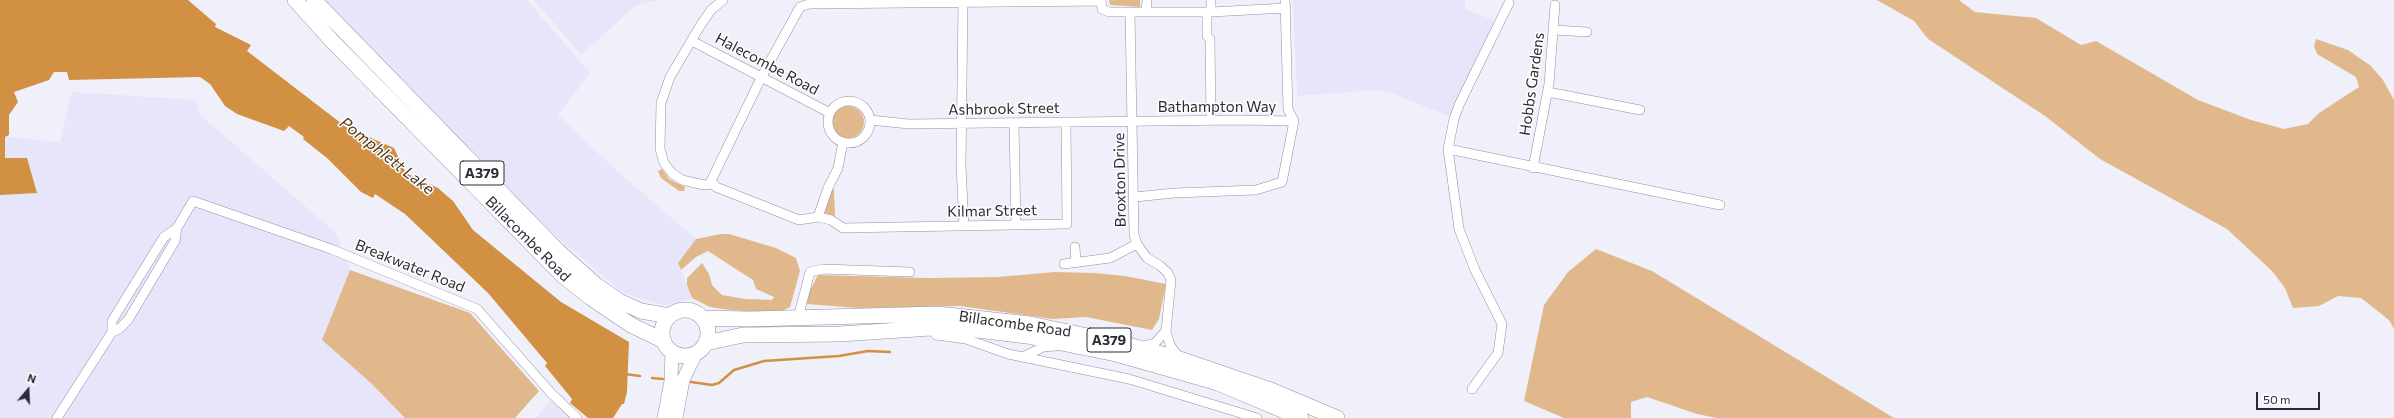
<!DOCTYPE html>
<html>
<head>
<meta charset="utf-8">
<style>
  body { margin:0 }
  #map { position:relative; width:2394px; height:418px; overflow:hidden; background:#f0f0fb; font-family:Commissioner,sans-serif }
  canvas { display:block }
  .north { position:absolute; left:8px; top:370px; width:40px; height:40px; -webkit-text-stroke:3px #fefefe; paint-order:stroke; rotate:19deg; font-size:11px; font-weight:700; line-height:16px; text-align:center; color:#2b2b35 }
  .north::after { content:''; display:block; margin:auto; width:14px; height:18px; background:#2b2b35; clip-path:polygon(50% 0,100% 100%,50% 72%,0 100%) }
  .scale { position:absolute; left:2256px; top:392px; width:64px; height:18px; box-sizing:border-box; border:2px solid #2b2b35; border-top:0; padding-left:5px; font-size:12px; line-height:14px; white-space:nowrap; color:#2b2b35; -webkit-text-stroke:3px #fefefe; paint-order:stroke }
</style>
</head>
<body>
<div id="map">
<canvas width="2394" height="418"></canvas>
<div class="north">N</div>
<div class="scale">50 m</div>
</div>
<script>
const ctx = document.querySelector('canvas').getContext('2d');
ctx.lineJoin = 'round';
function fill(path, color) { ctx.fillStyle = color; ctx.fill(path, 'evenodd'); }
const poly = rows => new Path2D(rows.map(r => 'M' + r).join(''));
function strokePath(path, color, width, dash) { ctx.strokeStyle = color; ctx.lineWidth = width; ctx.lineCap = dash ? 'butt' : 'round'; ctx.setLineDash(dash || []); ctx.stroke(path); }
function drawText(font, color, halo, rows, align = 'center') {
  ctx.font = font + ' Commissioner,sans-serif'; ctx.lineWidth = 3; ctx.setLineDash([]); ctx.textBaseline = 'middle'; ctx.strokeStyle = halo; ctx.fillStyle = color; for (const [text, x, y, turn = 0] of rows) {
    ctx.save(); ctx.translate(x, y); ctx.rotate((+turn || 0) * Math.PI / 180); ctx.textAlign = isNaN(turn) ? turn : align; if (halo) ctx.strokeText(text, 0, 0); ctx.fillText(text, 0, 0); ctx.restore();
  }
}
fill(poly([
  [325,0,527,0,590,73,558,115,617,171,696,239,678,263,692,298,666,306,623,293,532,215],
  [534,0,660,0,636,5,581,55],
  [1293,0,1465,0,1465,9,1496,21,1449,116,1388,92,1375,90,1297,96],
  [72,92,196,100,199,114,337,234,350,270,322,340,372,384,405,418,0,418,0,195,36,193,5,159,5,137,60,142],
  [551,400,573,418,536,418]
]), '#e6e5fa');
fill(poly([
  [1109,0,1140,0,1140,7,1110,5],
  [1877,0,1959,0,1975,12,2036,18,2081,45,2096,41,2198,100,2251,120,2284,129,2308,124,2319,113,2359,87,2356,77,2317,54,2314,46,2316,39,2348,50,2371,66,2383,80,2394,100,2394,329,2389,320,2361,298,2338,296,2319,306,2293,308,2285,288,2272,271,2227,229,2100,159,2045,116,1928,39,1914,21],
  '832 122a16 16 0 1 1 32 0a16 16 0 1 1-32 0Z',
  [662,169,669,179,685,187,684,191,679,191,661,178,658,171],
  [834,189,835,217,835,219,823,212,831,191],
  [721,234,729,234,776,248,796,258,800,271,790,307,778,313,730,310,710,307,692,298,687,285,687,278,702,263,709,274,712,285,722,295,746,299,772,300,774,297,756,289,753,280,708,251,696,257,681,270,678,263,696,239],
  [1596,249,1652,271,1894,418,1717,418,1697,414,1647,397,1631,402,1631,418,1564,418,1524,401,1544,305,1568,272],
  [350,270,470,313,539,391,515,418,405,418,372,384,322,340],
  [1054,272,1095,273,1125,276,1166,284,1159,319,1152,330,1086,317,1053,319,960,306,858,308,807,304,808,294,818,275,928,278,998,277]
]), '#e1b88c');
fill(poly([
  [0,0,188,0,216,24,215,27,251,45,247,51,346,127,394,148,406,173,438,188,453,201,473,230,561,302,629,342,627,392,624,404,622,404,613,418,588,418,570,403,572,399,545,366,547,363,488,293,405,214,375,194,373,198,361,192,327,158,303,139,304,137,289,126,284,131,237,114,225,106,210,84,200,77,69,80,67,72,54,72,49,80,14,92,18,102,9,115,9,135,5,137,5,158,27,158,37,193,0,195]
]), '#d29142');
strokePath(poly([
  [625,374,640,376],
  [652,378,663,379],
  [691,382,712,385,719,383,734,370,764,361,839,356,868,351,890,352]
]), '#d29142', 2.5);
const street = poly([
  [963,0,961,166,964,226],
  [1101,0,1102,9,1109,12,1211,12,1286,8],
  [1211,0,1211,12],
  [1130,12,1134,235,1137,244,1147,258,1159,265,1168,273,1171,280,1166,331,1170,345,1180,359],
  [1146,12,1147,0],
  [1207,12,1207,36,1210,39,1211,120],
  [1555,30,1587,32],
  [692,41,830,113],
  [1548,92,1640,110],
  '828 122a21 21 0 1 1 42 0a21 21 0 1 1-42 0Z',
  [870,120,909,124,1238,120,1294,121],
  [1066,122,1067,224,843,228,831,220,818,217,799,220,716,187,711,181,762,76,800,7,809,4,1101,1],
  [1014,123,1016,225],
  [1448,149,1720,205],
  [1533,168,1549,84,1555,5],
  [712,184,704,185,682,180,672,173,664,163,660,149,661,103,670,77,700,26,711,10,723,0],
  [1135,197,1174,193,1256,190,1282,182,1294,121,1288,109,1285,0],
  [818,217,828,188,838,168,843,142],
  [1075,247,1076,263],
  [1064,264,1110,258,1137,244],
  [798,318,810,272,823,269,910,272],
  [112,332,119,329,128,320,175,241,177,228],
  [936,335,966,339,1008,354,1129,379,1257,418],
  [1140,347,1155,343,1166,331],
  [1023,357,1043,347,1056,346],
  [1472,389,1498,353,1502,324,1475,270,1459,229,1448,149,1454,119,1459,105,1509,3],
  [57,418,112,332,112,321,131,290,164,237,177,228,193,201,331,249,477,309,551,393,577,418]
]);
const secondary = poly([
  [664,418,671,381,672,352],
  [676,418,683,380,696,353]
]);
const primary = poly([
  [295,0,332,41,562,275,591,298,631,325,664,341],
  [314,0,558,251,596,285,619,301,641,311,670,316],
  '662 333a23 23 0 1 1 46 0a23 23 0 1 1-46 0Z',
  [702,318,750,319,938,314,1030,324,1117,342,1180,359,1268,389,1337,418],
  [706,343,743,335,840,334,931,328,977,330,1027,336,1116,354,1180,372,1218,383,1301,418]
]);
strokePath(street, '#918faa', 10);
strokePath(secondary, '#918faa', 14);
strokePath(primary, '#918faa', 16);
strokePath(street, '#fff', 9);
strokePath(secondary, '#fff', 13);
strokePath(primary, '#fff', 15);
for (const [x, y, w] of [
  [482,173,44],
  [1109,340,44]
]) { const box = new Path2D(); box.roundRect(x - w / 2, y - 12, w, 24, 3); ctx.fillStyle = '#fefefe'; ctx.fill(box); strokePath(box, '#2b2b35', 1); }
drawText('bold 14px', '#2b2b35', null, [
  ["A379",482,173],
  ["A379",1109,340]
]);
drawText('15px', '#2b2b35', '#fefefe', [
  ["Halecombe Road",767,64,28],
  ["Hobbs Gardens",1532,84,-82],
  ["Bathampton Way",1217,107],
  ["Ashbrook Street",1004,109,-1],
  ["Broxton Drive",1120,180,-91],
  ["Kilmar Street",992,211,-1],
  ["Billacombe Road",528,239,45],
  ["Breakwater Road",410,266,22],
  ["Billacombe Road",1015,324,8]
]);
drawText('italic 16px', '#503514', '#fefefe', [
  ["Pomphlett Lake",387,156,38]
]);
</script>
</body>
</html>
